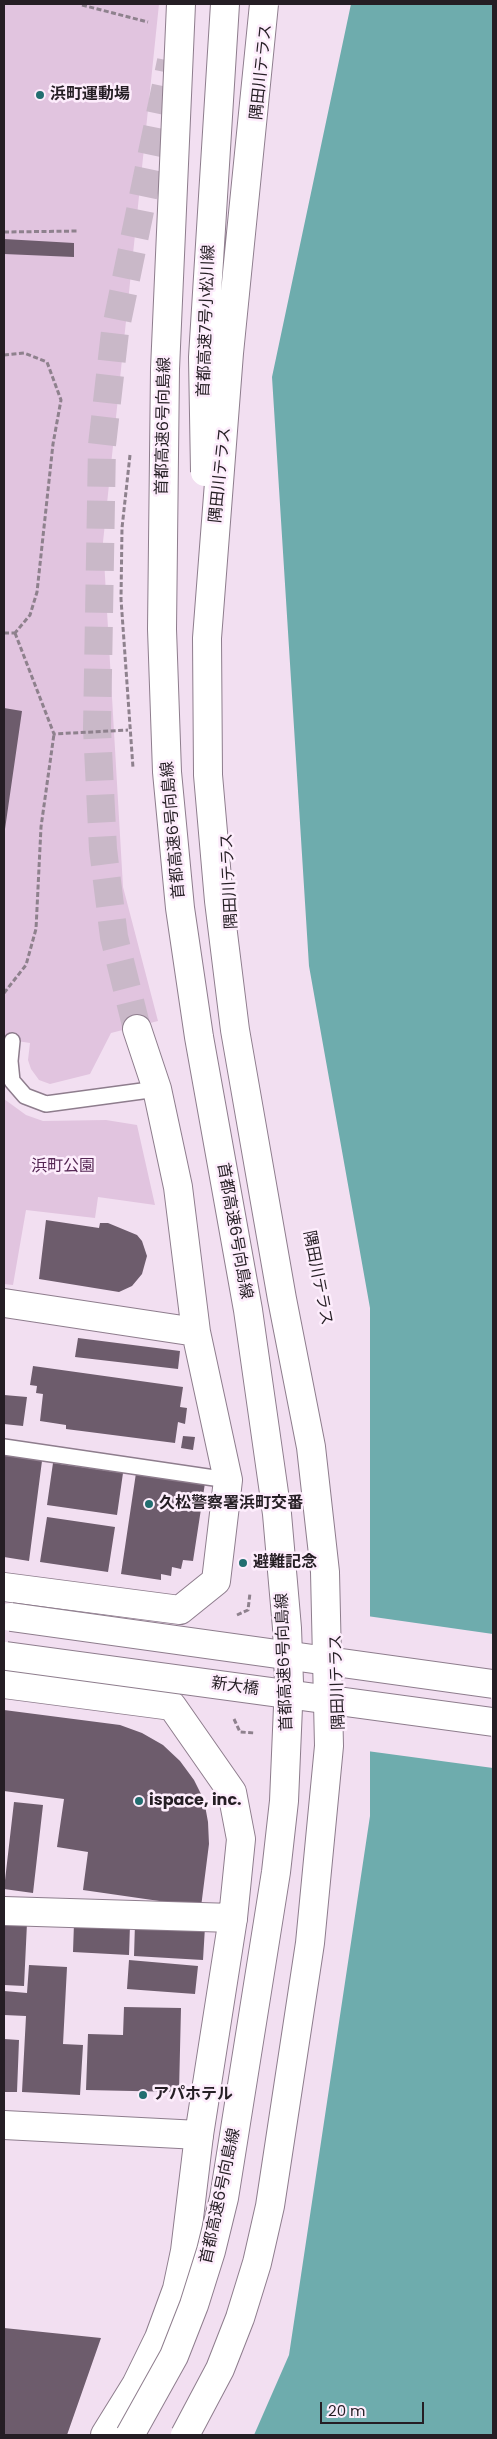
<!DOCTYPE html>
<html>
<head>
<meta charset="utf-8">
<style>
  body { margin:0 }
  #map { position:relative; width:497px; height:2439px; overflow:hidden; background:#f2dff1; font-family:Poppins,sans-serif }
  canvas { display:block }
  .frame { position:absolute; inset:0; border:5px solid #251e24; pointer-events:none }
  .scale { position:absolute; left:320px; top:2402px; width:104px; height:22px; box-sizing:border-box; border:2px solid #251e24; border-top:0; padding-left:6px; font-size:15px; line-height:18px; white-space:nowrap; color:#251e24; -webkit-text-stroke:4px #fdedfc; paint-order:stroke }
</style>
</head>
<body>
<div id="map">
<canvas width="497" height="2439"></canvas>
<div class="frame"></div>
<div class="scale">20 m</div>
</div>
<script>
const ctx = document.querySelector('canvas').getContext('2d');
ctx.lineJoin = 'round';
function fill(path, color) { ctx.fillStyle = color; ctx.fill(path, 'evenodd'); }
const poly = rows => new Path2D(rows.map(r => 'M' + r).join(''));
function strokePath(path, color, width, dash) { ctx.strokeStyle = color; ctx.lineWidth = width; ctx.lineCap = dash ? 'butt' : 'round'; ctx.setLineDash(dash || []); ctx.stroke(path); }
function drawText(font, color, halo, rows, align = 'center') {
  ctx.font = font + ' Poppins,"Noto Sans JP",sans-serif'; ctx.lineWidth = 5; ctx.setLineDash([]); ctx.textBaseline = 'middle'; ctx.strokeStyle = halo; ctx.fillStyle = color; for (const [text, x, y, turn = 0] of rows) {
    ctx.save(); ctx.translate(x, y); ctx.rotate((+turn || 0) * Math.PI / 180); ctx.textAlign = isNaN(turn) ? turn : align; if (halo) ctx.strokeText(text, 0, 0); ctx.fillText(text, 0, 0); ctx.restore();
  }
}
fill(poly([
  [4,4,159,4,103,542,123,887,158,1021,111,1033,90,1074,50,1084,39,1080,31,1069,28,1060,30,1043,4,1039],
  [4,1099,26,1115,43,1121,106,1120,137,1125,155,1205,98,1197,95,1218,26,1210,13,1285,4,1284]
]), '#e1c4df');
fill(poly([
  [351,4,493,4,493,2435,254,2435,289,2355,370,1816,370,1308,309,966,272,377]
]), '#6eacad');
fill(poly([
  [367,1616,493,1634,493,1768,367,1751]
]), '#f2dff1');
fill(poly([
  [4,239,74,243,74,257,4,254],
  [4,708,22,711,5,829,4,829],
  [46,1220,99,1228,100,1223,108,1223,137,1235,142,1241,147,1256,142,1274,132,1286,119,1292,39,1279],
  [78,1338,180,1351,178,1369,75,1357],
  [33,1366,183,1387,180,1407,187,1408,185,1424,178,1422,175,1443,66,1429,66,1425,40,1421,43,1394,36,1393,37,1386,30,1385],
  [4,1395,27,1397,23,1426,4,1424],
  [183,1436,195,1437,193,1450,181,1448],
  [4,1455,42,1461,29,1561,4,1557],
  [53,1463,123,1473,117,1515,47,1505],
  [136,1473,205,1483,193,1561,183,1560,181,1569,172,1567,171,1576,161,1574,161,1580,121,1574],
  [47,1517,115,1527,108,1572,40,1562],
  [4,1710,120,1725,142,1733,163,1745,180,1761,194,1780,204,1800,208,1822,209,1844,201,1907,83,1890,88,1852,57,1847,64,1799,4,1791],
  [14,1802,43,1805,33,1893,4,1889],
  [4,1921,27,1923,24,1986,4,1985],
  [74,1923,130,1925,129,1955,73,1952],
  [135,1924,205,1927,203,1960,134,1956],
  [129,1960,198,1966,195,1994,127,1989],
  [29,1965,67,1967,63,2044,83,2045,80,2095,22,2092,26,2016,4,2015,4,1991,27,1993],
  [124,2007,181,2008,179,2092,86,2090,88,2034,123,2035],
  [4,2039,19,2040,17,2092,4,2092],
  [4,2328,101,2338,67,2435,4,2435]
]), '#6d5c6c');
strokePath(poly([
  [137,1029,114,937,103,849,97,729,102,445,115,332,171,61]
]), '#c9b8c8', 28, [28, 14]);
const service = poly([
  [12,1041,10,1061,12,1081,25,1096,46,1104,157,1089],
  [4,1447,228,1480]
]);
const minor = poly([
  [4,1303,196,1332],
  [4,1587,180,1610,216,1581,228,1480,196,1332,178,1187,157,1089,137,1029],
  [4,1684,172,1706,232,1792,241,1839,233,1918,4,1911],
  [4,2125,199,2135,185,2251,177,2289,159,2338,136,2385,105,2435]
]);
const tertiary = poly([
  [199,2135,233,1918]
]);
strokePath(service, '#8e7d8d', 18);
strokePath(minor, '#8e7d8d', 30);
strokePath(tertiary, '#8e7d8d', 30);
strokePath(poly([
  [82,5,148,22],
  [4,232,79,231],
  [4,355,24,353,47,362,61,400,53,444,37,592,30,615,15,633],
  [130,455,122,528,121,599,133,768],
  [4,633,15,633],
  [15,633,54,734,128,730],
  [4,993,26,965,36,929,41,827,54,734],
  [237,1615,248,1610,250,1593],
  [234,1719,240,1732,255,1733]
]), '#8e818d', 3, [5, 2.5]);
strokePath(service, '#fff', 15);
strokePath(minor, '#fff', 28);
strokePath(tertiary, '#fff', 28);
const primaryBridge = poly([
  [11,1617,493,1684],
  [6,1656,493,1722]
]);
const motorwayBridge = poly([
  [205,472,203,357,225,4],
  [130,2435,174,2356,194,2305,211,2251,224,2198,276,1872,284,1801,289,1683,287,1628,277,1514,248,1310,199,1037,180,908,167,772,162,629,165,369,181,4],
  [185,2435,220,2369,240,2318,257,2263,270,2206,310,1943,329,1746,325,1572,311,1447,282,1299,235,1030,219,901,208,775,207,638,229,353,264,4]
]);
strokePath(primaryBridge, '#8e7d8d', 30, []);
strokePath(motorwayBridge, '#8e7d8d', 30, []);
strokePath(primaryBridge, '#fff', 28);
strokePath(motorwayBridge, '#fff', 28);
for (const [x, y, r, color] of [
  [40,95,5,"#226e70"],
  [149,1504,5,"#226e70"],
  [243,1563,5,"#226e70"],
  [139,1801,5,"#226e70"],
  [143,2095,5,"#226e70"]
]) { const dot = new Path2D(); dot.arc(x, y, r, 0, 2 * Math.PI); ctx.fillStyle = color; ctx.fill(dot); strokePath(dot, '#fdedfc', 2); }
drawText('16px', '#251e24', '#fdedfc', [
  ["隅田川テラス",262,72,-84],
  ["首都高速7号小松川線",207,321,-88],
  ["首都高速6号向島線",164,426,-89],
  ["隅田川テラス",221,475,-84],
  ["首都高速6号向島線",174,830,-95],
  ["隅田川テラス",230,881,-93],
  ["首都高速6号向島線",234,1231,80],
  ["隅田川テラス",317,1278,79],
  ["首都高速6号向島線",285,1662,-92],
  ["隅田川テラス",338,1682,-92],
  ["新大橋",235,1687,8],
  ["首都高速6号向島線",221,2196,-78]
]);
drawText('bold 16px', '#251e24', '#fdedfc', [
  ["浜町運動場",50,95],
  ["久松警察署浜町交番",159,1504],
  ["避難記念",253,1563],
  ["ispace, inc.",149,1801],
  ["アパホテル",153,2095]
], 'left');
drawText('16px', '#562855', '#fdedfc', [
  ["浜町公園",63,1167]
]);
</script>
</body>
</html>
